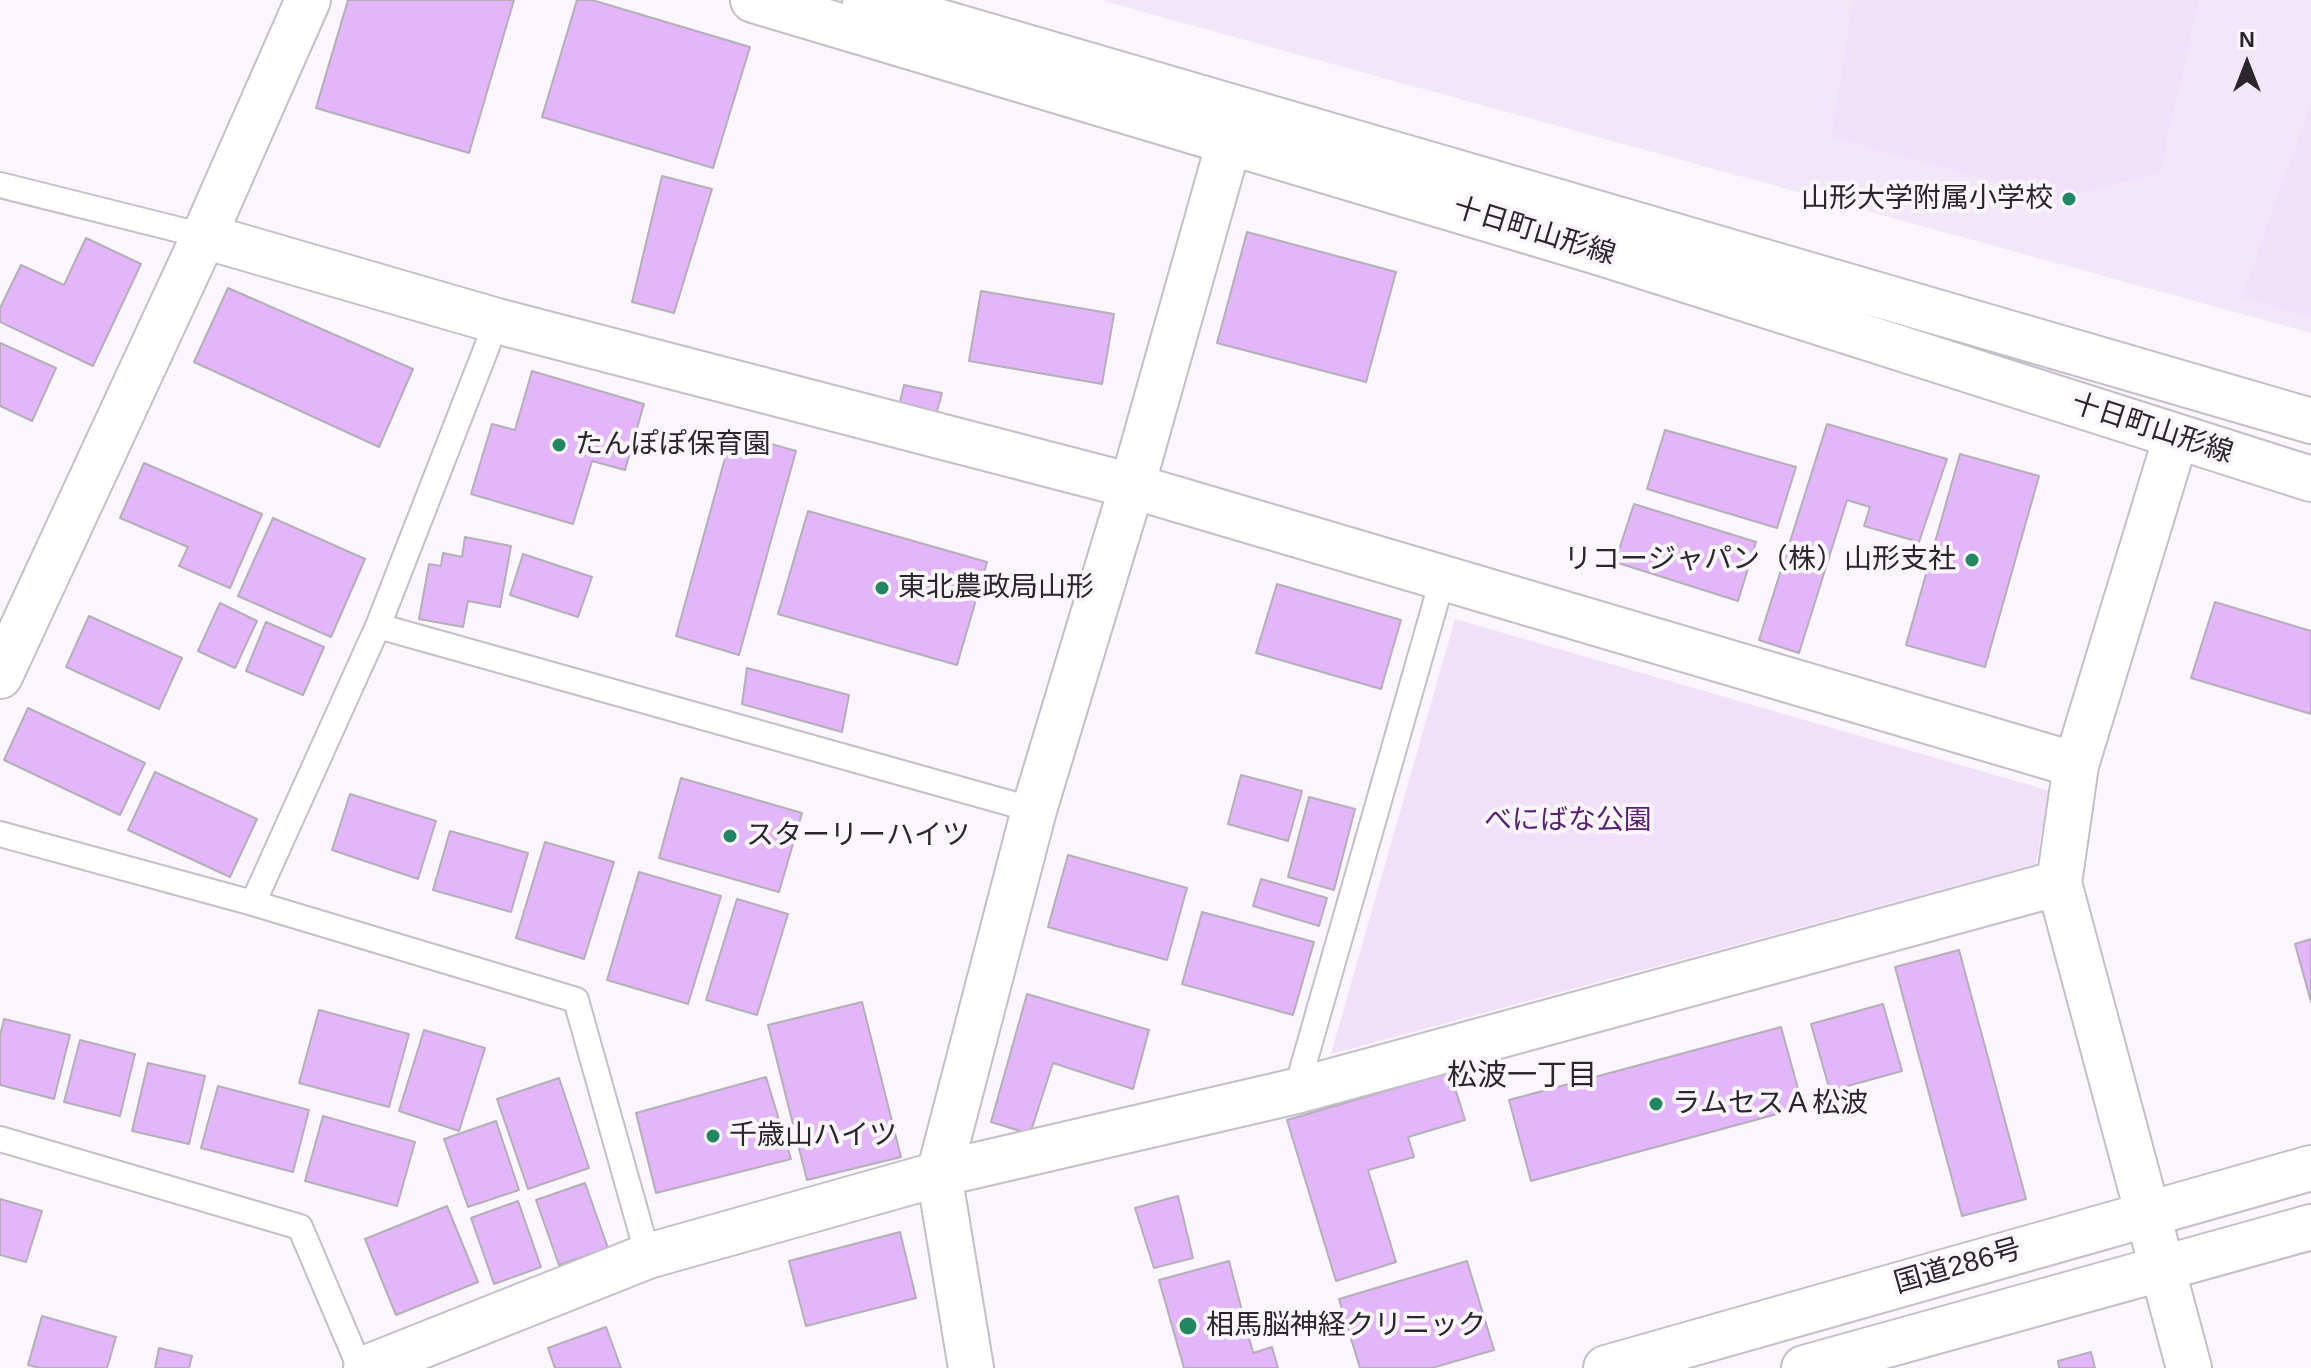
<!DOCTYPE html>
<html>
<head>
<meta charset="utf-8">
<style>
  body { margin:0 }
  #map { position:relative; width:2311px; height:1368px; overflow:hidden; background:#fbf6fe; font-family:Arial,sans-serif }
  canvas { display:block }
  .north { position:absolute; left:2207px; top:24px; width:80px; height:80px; -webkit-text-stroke:6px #fbf6fe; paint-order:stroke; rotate:0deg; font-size:22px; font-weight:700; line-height:32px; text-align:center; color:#29272b }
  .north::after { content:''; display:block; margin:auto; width:28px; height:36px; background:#29272b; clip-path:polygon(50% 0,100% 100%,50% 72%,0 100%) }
</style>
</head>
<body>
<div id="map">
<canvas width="2311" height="1368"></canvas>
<div class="north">N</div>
</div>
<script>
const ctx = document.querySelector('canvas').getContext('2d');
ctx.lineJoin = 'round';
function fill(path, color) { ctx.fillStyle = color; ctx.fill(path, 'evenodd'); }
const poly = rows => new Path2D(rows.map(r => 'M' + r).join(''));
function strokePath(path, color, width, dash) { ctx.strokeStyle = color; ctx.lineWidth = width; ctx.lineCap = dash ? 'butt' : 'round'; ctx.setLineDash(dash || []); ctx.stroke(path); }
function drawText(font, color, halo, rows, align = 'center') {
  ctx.font = font + ' Arial,"Noto Sans JP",sans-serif'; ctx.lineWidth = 8; ctx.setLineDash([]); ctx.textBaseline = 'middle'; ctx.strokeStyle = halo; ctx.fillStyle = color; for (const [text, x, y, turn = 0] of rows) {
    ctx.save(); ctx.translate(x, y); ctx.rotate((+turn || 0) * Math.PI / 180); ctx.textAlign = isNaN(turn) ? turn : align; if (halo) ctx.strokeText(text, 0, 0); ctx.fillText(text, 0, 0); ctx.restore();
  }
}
fill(poly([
  [1101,0,2311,0,2311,333,1114,4]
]), '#f2e7f8');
fill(poly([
  [1853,0,2199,0,2159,174,2054,198,1832,137],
  [2311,104,2311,317,2242,297],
  [1455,619,2050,791,2036,864,1331,1054]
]), '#f0e0f9');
const building = poly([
  [348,0,514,0,469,153,316,108,348,0],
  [577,0,592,0,750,47,713,168,542,117,577,0],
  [662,176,712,189,674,313,632,302,662,176],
  [1247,232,1396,272,1366,382,1217,343,1247,232],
  [86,238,141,264,93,366,0,322,0,308,21,265,64,285,86,238],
  [228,288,413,369,379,447,194,362,228,288],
  [981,291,1114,314,1102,384,969,361,981,291],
  [0,343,56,368,32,421,0,406,0,343],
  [532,371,644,404,625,470,592,461,573,524,471,494,492,424,515,430,532,371],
  [904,385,942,393,932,429,896,418,904,385],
  [1827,424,1947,459,1919,542,1864,526,1870,507,1847,500,1799,653,1759,640,1827,424],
  [1665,430,1796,467,1777,528,1647,489,1665,430],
  [732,433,796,451,739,655,676,636,732,433],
  [1960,454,2039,476,1985,667,1906,645,1960,454],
  [144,463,262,514,230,588,179,566,188,547,120,518,144,463],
  [1634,504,1756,542,1738,601,1615,562,1634,504],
  [808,511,987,562,957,665,778,614,808,511],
  [273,518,365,559,331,637,238,596,273,518],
  [465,537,511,546,500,607,468,601,463,627,419,619,429,564,441,566,443,553,462,557,465,537],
  [523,554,592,577,578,617,510,595,523,554],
  [1277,584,1401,620,1381,689,1256,653,1277,584],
  [2215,602,2311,631,2311,714,2191,678,2215,602],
  [220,603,257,621,235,668,198,651,220,603],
  [89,616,182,658,159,709,66,667,89,616],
  [266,622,324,647,303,695,246,671,266,622],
  [747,668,849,695,842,732,742,704,747,668],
  [28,708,145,763,120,815,4,760,28,708],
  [155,772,257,819,230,877,128,830,155,772],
  [1241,775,1302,791,1288,841,1228,824,1241,775],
  [681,778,802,813,779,892,659,858,681,778],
  [350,794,436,821,418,879,332,850,350,794],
  [1309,797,1355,809,1334,890,1288,877,1309,797],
  [450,831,528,853,511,912,433,890,450,831],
  [545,842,614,862,584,959,516,938,545,842],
  [1068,855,1187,888,1167,960,1048,927,1068,855],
  [639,872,721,896,688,1004,607,980,639,872],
  [1261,879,1327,898,1319,926,1253,906,1261,879],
  [737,899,788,914,757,1015,706,1000,737,899],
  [1202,912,1314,942,1293,1015,1182,984,1202,912],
  [2311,939,2311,1002,2295,944,2311,939],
  [1959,950,2026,1199,1962,1216,1895,967,1959,950],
  [1027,994,1149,1030,1133,1089,1053,1063,1030,1134,991,1122,1027,994],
  [862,1002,901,1157,807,1180,768,1025,862,1002],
  [1883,1004,1902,1071,1830,1091,1811,1024,1883,1004],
  [319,1010,409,1034,389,1107,299,1083,319,1010],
  [4,1019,70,1035,54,1099,0,1085,0,1036,4,1019],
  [1781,1027,1803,1107,1531,1181,1509,1100,1781,1027],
  [424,1030,485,1048,459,1131,399,1111,424,1030],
  [80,1040,135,1054,120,1116,64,1102,80,1040],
  [148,1063,205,1076,189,1144,132,1131,148,1063],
  [1450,1072,1465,1120,1408,1137,1414,1157,1368,1170,1396,1262,1336,1281,1287,1120,1450,1072],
  [766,1077,791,1159,656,1193,636,1113,766,1077],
  [559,1078,589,1168,528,1189,497,1099,559,1078],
  [218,1086,309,1110,293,1172,201,1148,218,1086],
  [323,1116,415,1142,397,1206,305,1181,323,1116],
  [496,1121,519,1190,468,1207,444,1139,496,1121],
  [585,1183,608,1248,559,1265,536,1200,585,1183],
  [1178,1196,1193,1258,1154,1268,1135,1208,1178,1196],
  [0,1199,42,1211,26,1262,0,1255,0,1199],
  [518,1201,541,1267,494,1284,471,1218,518,1201],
  [447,1206,478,1282,396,1315,365,1239,447,1206],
  [900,1232,916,1298,806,1326,789,1261,900,1232],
  [1229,1261,1253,1353,1272,1347,1278,1368,1184,1368,1159,1280,1229,1261],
  [1467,1261,1494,1350,1432,1368,1360,1368,1339,1299,1467,1261],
  [42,1316,116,1337,107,1368,40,1368,28,1365,42,1316],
  [606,1327,621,1368,555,1368,548,1348,606,1327],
  [159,1348,192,1356,189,1368,155,1368,159,1348],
  [2091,1352,2095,1368,2059,1368,2058,1361,2091,1352]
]);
fill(building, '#e3b6fb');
strokePath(building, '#b4aeb7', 2);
const service = poly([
  [0,185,204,236],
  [378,626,1034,810],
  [0,834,253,903,576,1000,648,1256],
  [253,903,378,626,497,321],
  [1296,1091,1443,577],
  [0,1139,300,1227,360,1368]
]);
const minor = poly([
  [204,236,497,321,1132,486,2076,765],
  [2176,437,2076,765,2059,883,2189,1368],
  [0,676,204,236,308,0],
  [366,1368,648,1256,939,1174,1296,1091,2059,883],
  [971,1368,939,1174,1034,810,1132,486,1230,139]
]);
const secondary = poly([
  [753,0,1601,253,2311,479],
  [865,0,2311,421]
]);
const trunk = poly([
  [1606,1368,2311,1168],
  [1804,1368,2311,1227]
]);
strokePath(service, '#c4bec8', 28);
strokePath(minor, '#c4bec8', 48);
strokePath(secondary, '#c4bec8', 48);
strokePath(trunk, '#c4bec8', 48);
strokePath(service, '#fff', 24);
strokePath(minor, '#fff', 44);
strokePath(secondary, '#fff', 44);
strokePath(trunk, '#fff', 44);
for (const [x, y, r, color] of [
  [2069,199,8,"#218762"],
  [559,445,8,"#218762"],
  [1972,560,8,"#218762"],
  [882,588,8,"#218762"],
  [730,836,8,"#218762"],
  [1656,1104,8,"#218762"],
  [713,1136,8,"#218762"],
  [1188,1326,10,"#218762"]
]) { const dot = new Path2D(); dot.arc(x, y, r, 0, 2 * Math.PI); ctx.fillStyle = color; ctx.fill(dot); strokePath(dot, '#fbf6fe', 3); }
drawText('28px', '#29272b', '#fbf6fe', [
  ["山形大学附属小学校",2053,199,"right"],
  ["たんぽぽ保育園",575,445],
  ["リコージャパン（株）山形支社",1956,560,"right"],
  ["東北農政局山形",898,588],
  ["スターリーハイツ",746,836],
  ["ラムセスＡ松波",1672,1104],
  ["千歳山ハイツ",729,1136],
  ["相馬脳神経クリニック",1206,1326]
], 'left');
drawText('28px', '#29272b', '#fbf6fe', [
  ["十日町山形線",1534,232,17],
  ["十日町山形線",2152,429,18],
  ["国道286号",1958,1267,-16]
]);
drawText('28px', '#572070', '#fbf6fe', [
  ["べにばな公園",1568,821]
]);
drawText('30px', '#29272b', '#fbf6fe', [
  ["松波一丁目",1522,1077]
]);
</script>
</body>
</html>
